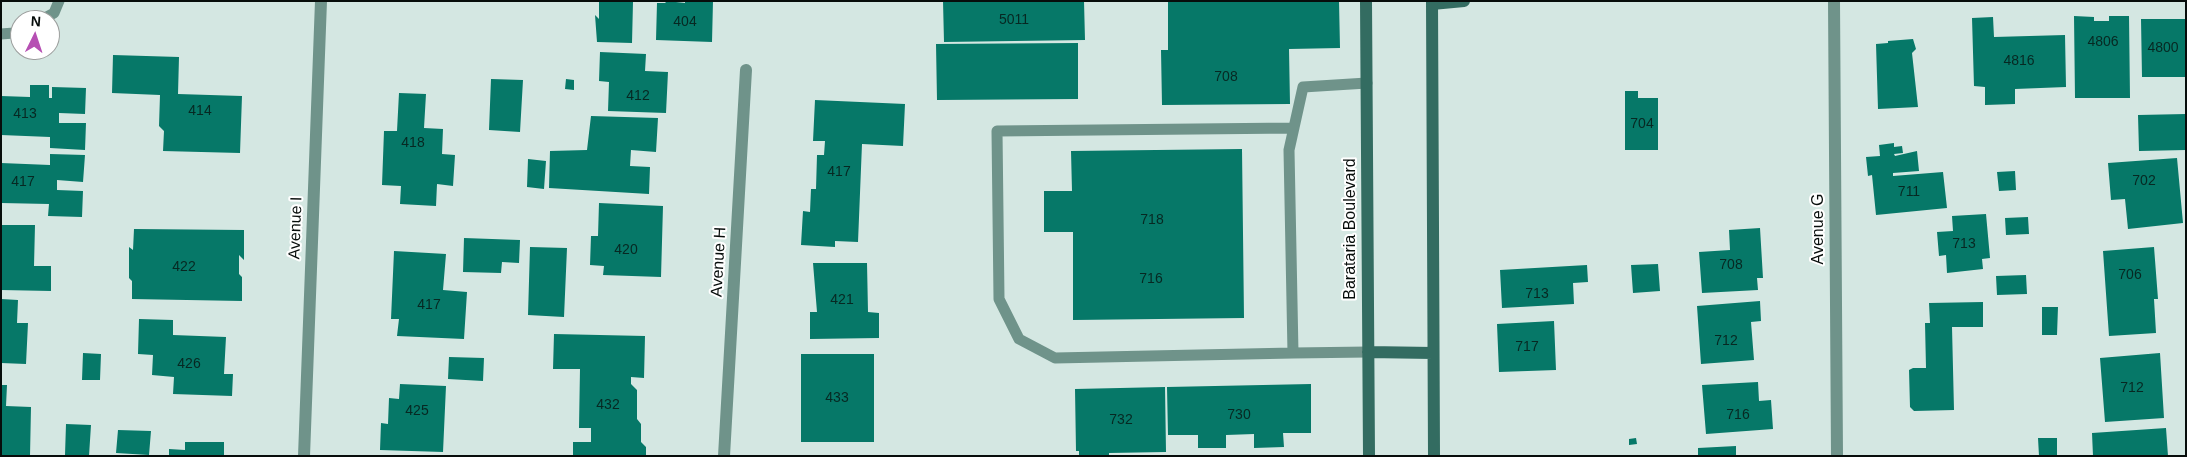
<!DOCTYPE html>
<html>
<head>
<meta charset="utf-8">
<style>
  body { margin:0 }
  #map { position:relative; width:2187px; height:457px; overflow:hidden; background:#d4e7e2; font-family:Arial,sans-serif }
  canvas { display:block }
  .frame { position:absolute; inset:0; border:2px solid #070d0b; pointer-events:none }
  .north { position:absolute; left:10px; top:10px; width:50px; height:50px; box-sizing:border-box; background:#fff; border:1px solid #9c9e9d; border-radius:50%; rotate:4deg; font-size:14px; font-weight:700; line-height:20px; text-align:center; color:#070d0b }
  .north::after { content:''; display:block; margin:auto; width:18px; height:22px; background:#b64fb3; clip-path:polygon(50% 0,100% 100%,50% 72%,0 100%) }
</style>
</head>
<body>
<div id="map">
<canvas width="2187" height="457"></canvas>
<div class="frame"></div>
<div class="north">N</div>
</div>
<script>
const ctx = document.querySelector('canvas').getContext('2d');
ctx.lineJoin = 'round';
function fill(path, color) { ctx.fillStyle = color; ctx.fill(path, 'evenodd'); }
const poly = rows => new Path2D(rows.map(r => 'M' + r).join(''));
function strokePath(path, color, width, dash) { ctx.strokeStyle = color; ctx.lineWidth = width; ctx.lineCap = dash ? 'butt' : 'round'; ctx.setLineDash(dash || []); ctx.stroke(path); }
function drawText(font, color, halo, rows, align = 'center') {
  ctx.font = font + ' Arial,sans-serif'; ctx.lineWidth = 4; ctx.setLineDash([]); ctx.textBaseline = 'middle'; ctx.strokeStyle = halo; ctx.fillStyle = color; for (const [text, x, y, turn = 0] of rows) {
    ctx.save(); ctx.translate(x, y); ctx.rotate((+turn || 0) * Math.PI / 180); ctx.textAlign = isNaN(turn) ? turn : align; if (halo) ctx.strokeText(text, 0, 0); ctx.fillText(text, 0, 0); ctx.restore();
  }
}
fill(poly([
  [599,1,633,2,632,43,597,42,595,15,599,19],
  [667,1,685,3,685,1,713,1,712,42,656,40,657,3,665,3],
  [943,1,1084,1,1085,40,944,42],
  [1168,1,1339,1,1340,48,1289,49,1290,104,1162,105,1161,50,1168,50],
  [2074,16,2094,17,2094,21,2109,21,2109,16,2129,16,2130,98,2075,98],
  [1993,17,1994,37,2065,35,2066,87,2015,89,2015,104,1985,105,1985,87,1974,86,1972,18],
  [2141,19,2186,19,2186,77,2142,77],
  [1913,39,1916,49,1912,53,1918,107,1878,109,1876,44,1888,43,1888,41],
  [1078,43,1078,99,937,100,936,44],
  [600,52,646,54,645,71,668,72,666,113,608,111,609,82,599,81],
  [113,55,179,57,178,94,242,96,240,153,163,151,164,131,159,126,160,95,112,93],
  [491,79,523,80,520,132,489,130],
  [566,79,574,80,574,90,565,89],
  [30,85,49,85,49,98,52,98,52,87,86,88,85,114,59,113,59,123,86,123,85,150,50,148,50,137,1,135,1,96,30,97],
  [1625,91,1638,91,1638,98,1658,98,1658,150,1625,150],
  [399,93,426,94,424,128,443,129,442,154,455,155,453,186,437,184,436,206,400,204,401,186,382,185,384,131,397,131],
  [815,100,905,104,903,146,862,144,858,242,835,241,835,247,801,245,803,211,810,212,811,189,816,189,817,155,824,155,825,141,813,141],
  [2186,114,2186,150,2139,151,2138,115],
  [591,116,658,118,656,152,631,150,630,166,650,167,649,194,549,188,550,151,587,150],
  [1894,143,1894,147,1902,146,1903,153,1894,154,1895,156,1917,151,1919,171,1893,173,1893,176,1943,172,1947,208,1876,215,1872,175,1868,176,1866,157,1880,156,1879,145],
  [1242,149,1244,318,1073,320,1073,232,1044,232,1044,191,1072,191,1071,151],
  [50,154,85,155,83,182,57,180,57,190,83,191,82,217,48,216,49,204,1,203,1,163,50,165],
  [2177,158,2183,223,2128,229,2125,199,2111,200,2108,163],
  [528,159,546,161,544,189,527,187],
  [2015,171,2016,190,1999,191,1997,172],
  [599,203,663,206,661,277,603,275,604,266,590,265,591,236,598,236],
  [1986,214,1990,258,1982,259,1983,269,1947,273,1946,255,1939,256,1937,232,1953,231,1952,216],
  [2028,217,2029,234,2006,235,2005,218],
  [1,225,35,225,34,266,51,266,51,291,1,290],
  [1760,228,1763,278,1757,278,1758,290,1702,293,1699,252,1730,250,1729,230],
  [134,229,244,230,244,260,239,255,239,274,242,277,242,301,132,299,132,281,129,278,129,247,133,250],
  [464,238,520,240,519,263,502,262,501,273,463,272],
  [530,247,567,248,564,317,528,315],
  [2154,247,2158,299,2154,299,2156,333,2109,336,2103,251],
  [394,251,446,254,443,290,467,292,464,339,397,336,399,319,391,319],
  [813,263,867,263,868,312,879,313,879,338,810,339,810,312,817,312],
  [1658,264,1660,291,1633,293,1631,265],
  [1587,265,1588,282,1573,283,1574,304,1502,308,1500,270],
  [2026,275,2027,294,1997,295,1996,276],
  [1,299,18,300,17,323,28,323,26,364,1,363],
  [1760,301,1761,321,1751,322,1754,360,1701,364,1697,306],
  [1983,302,1983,327,1952,327,1954,410,1914,411,1910,407,1909,370,1913,368,1926,368,1925,323,1930,323,1929,303],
  [2042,307,2058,307,2057,335,2042,335],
  [139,319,173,320,173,335,226,337,224,374,233,374,232,396,173,394,174,377,152,375,153,355,138,354],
  [1554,321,1556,370,1499,372,1497,324],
  [554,334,645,336,644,378,631,377,631,384,637,390,637,419,641,424,641,442,646,447,646,456,573,456,573,442,591,442,591,428,579,428,580,369,553,369],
  [83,353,101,354,100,380,82,380],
  [2160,353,2164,418,2105,422,2100,358],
  [801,354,874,354,874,442,801,442],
  [449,357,484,358,483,381,448,379],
  [1758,382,1759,401,1771,400,1773,429,1706,434,1702,385],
  [400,384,446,386,443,452,380,450,381,423,388,424,389,398,399,399],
  [1311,384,1311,433,1283,433,1284,447,1254,448,1254,434,1226,435,1226,448,1198,448,1198,435,1168,435,1167,387],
  [1,385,7,385,6,406,31,407,30,456,1,456],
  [1165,387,1166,452,1109,453,1109,456,1079,456,1079,451,1076,451,1075,389],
  [66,424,91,425,89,456,65,455],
  [2166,428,2168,456,2093,456,2092,433],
  [118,430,151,431,149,455,116,453],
  [1636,438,1637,444,1629,445,1629,439],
  [2038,438,2057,438,2057,456,2039,456],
  [185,442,224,442,224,456,169,456,169,449,185,450],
  [1736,446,1736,456,1698,456,1698,448]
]), '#067868');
strokePath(poly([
  [41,20,54,13,59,1],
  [1,34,14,33,20,30],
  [1367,83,1303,87,1289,150,1293,353,1368,352],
  [1293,353,1055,358,1019,339,999,299,997,131,1294,128]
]), '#6f938a', 11);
strokePath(poly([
  [1834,1,1837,456],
  [304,456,321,1],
  [724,456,746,70]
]), '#6f938a', 12);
strokePath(poly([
  [1366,1,1369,456],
  [1432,1,1434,456],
  [1432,4,1464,1],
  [1368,352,1433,353]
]), '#336c61', 12);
drawText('14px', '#072822', null, [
  ["5011",1014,20],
  ["404",685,22],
  ["4806",2103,42],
  ["4800",2163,48],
  ["4816",2019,61],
  ["708",1226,77],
  ["412",638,96],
  ["414",200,111],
  ["413",25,114],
  ["704",1642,124],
  ["418",413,143],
  ["417",839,172],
  ["702",2144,181],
  ["417",23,182],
  ["711",1909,192],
  ["718",1152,220],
  ["713",1964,244],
  ["420",626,250],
  ["708",1731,265],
  ["422",184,267],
  ["706",2130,275],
  ["716",1151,279],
  ["713",1537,294],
  ["421",842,300],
  ["417",429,305],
  ["712",1726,341],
  ["717",1527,347],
  ["426",189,364],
  ["712",2132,388],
  ["433",837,398],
  ["432",608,405],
  ["425",417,411],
  ["730",1239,415],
  ["716",1738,415],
  ["732",1121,420]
]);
drawText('16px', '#070d0b', '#fff', [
  ["Avenue I",296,228,-88],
  ["Barataria Boulevard",1351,229,-90],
  ["Avenue G",1819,229,-90],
  ["Avenue H",719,262,-87]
]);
</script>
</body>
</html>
